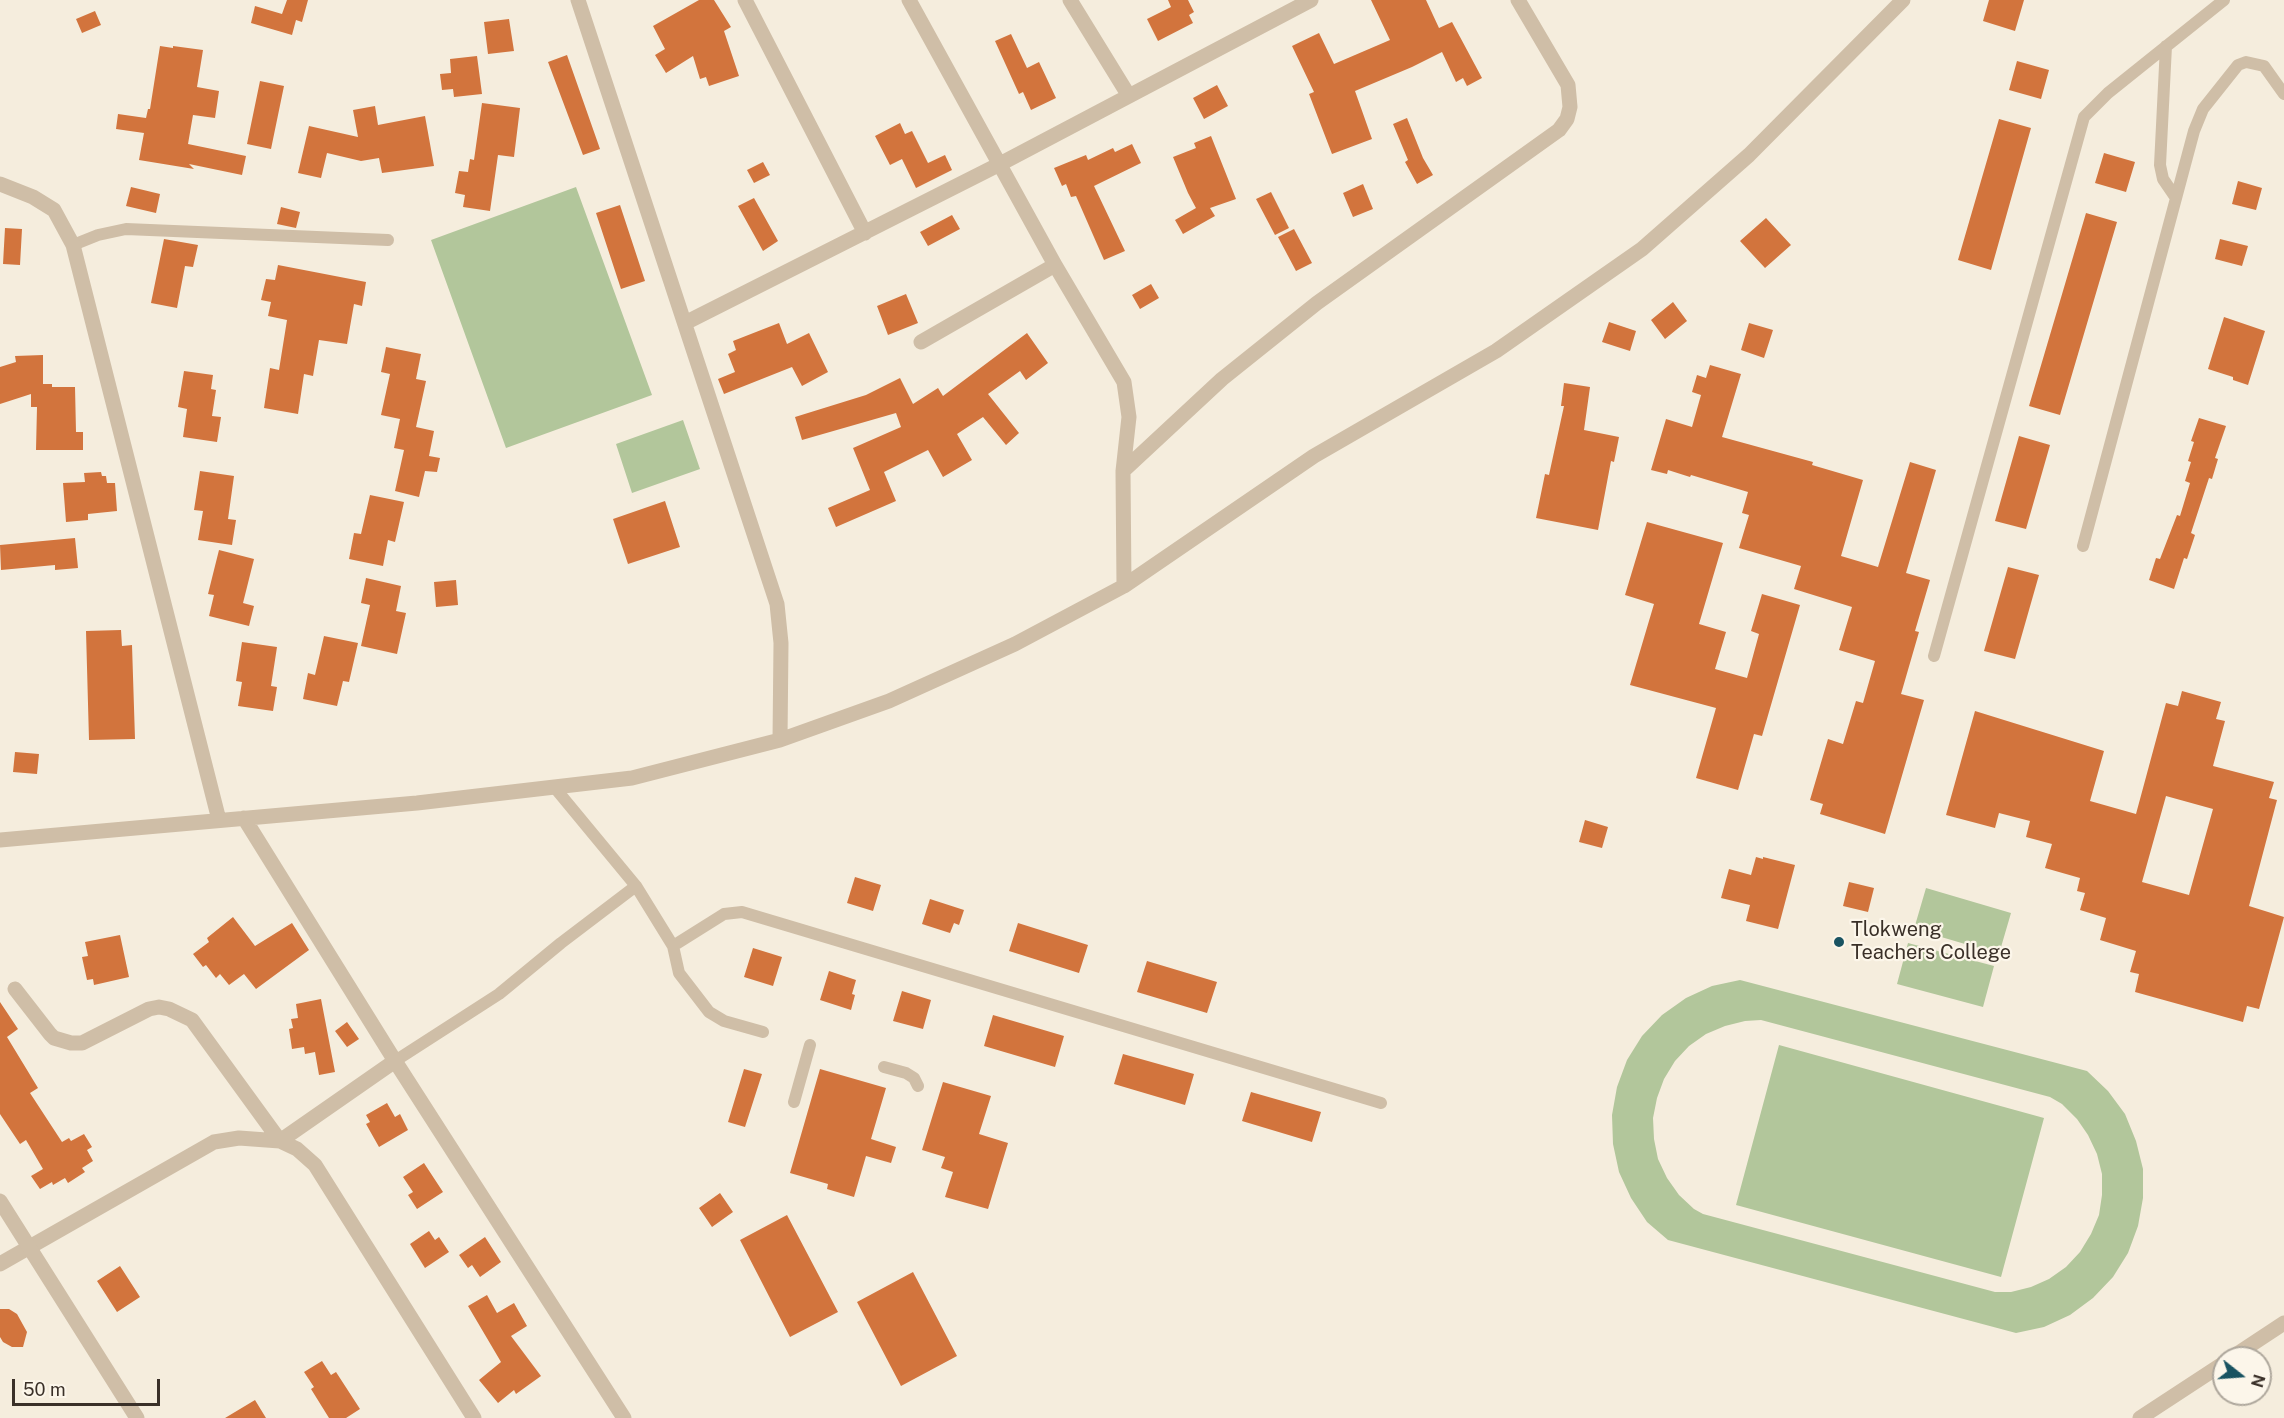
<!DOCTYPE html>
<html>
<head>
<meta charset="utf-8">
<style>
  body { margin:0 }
  #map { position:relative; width:2284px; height:1418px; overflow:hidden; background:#f5eddd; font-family:"Public Sans",sans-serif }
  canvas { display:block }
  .north { position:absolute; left:2212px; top:1346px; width:60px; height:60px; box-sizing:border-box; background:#fcf6ea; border:2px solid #aea79c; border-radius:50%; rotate:107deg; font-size:16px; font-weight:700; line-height:24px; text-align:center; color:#3a3028 }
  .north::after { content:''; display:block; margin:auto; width:21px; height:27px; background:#195361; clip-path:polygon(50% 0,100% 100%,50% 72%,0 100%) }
  .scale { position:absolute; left:12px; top:1379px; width:148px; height:27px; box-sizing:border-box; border:3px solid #3a3028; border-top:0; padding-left:8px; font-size:18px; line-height:21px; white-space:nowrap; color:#3a3028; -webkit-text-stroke:4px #fcf6ea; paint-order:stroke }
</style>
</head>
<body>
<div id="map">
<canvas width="2284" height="1418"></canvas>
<div class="north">N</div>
<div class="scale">50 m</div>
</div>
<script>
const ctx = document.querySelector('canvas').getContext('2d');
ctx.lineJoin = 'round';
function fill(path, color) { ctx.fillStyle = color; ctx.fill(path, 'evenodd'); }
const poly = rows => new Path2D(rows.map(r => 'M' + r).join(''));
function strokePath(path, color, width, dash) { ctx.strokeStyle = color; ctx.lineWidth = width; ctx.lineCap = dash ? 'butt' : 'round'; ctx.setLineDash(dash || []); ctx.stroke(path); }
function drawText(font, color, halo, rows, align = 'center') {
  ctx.font = font + ' "Public Sans",sans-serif'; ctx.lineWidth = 4.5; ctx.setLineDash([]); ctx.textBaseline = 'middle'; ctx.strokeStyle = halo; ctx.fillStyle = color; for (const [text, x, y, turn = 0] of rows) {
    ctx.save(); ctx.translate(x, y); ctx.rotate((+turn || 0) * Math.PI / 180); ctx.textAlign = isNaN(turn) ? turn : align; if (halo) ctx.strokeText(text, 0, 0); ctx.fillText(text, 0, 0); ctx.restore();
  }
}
fill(poly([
  [576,187,652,395,506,448,431,240],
  [683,420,700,469,632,493,616,444],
  [1926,888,2011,913,1999,954,1914,929],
  [1908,943,1994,966,1983,1007,1897,984],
  [1740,980,2087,1071,2108,1091,2125,1114,2136,1141,2143,1169,2143,1198,2138,1226,2128,1253,2113,1277,2093,1298,2070,1315,2044,1327,2016,1333,1668,1240,1647,1222,1631,1198,1619,1172,1613,1144,1612,1115,1617,1087,1627,1060,1642,1036,1662,1015,1686,998,1712,986],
  [1761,1020,2050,1097,2062,1104,2077,1119,2088,1135,2097,1154,2102,1174,2102,1195,2099,1215,2091,1234,2080,1252,2066,1267,2049,1279,2031,1287,2011,1292,1995,1292,1703,1214,1694,1209,1679,1195,1667,1178,1658,1159,1654,1139,1653,1118,1657,1098,1664,1079,1675,1061,1689,1046,1706,1034,1725,1026,1745,1021],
  [1779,1045,2044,1118,2001,1277,1736,1205]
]), '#b2c69b');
fill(poly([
  [287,0,308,0,302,22,296,20,292,35,251,23,255,6,282,14],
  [699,0,714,0,731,27,724,31,739,76,709,86,706,77,700,79,693,56,666,73,655,55,665,49,653,26],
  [1168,0,1188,0,1194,12,1189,15,1193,23,1158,41,1147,19,1171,7],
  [1371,0,1426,0,1439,28,1452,22,1482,78,1467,86,1463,78,1456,82,1442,52,1412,67,1355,91,1372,139,1332,154,1309,94,1314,92,1292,46,1319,33,1334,64,1390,40],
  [1989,0,2024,0,2015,31,1983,21],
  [95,11,101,25,82,33,76,19],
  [509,19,514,51,488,54,484,22],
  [1011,34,1027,68,1039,62,1056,98,1031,110,1023,92,1019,94,995,41],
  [160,46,173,48,173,46,203,50,197,87,219,91,215,118,193,115,188,144,246,156,242,175,189,164,194,169,139,160,144,133,116,129,118,114,146,118,148,109,150,109],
  [567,55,600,149,583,155,548,62],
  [477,56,482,94,454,97,453,89,442,90,440,74,451,73,450,59],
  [2017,61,2049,70,2041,99,2009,90],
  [260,81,284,86,271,149,247,144],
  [1217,85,1228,106,1204,119,1193,98],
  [482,103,520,108,514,157,498,155,490,211,463,207,465,195,455,193,459,171,468,172,470,159,474,160],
  [375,106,378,125,425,116,434,166,382,173,379,158,361,161,327,153,321,178,298,173,309,126,358,137,353,110],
  [1407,118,1423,158,1433,175,1417,184,1405,162,1408,160,1393,124],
  [1999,119,2031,128,1991,270,1958,260],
  [900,123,905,134,912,131,928,163,945,155,952,170,916,188,902,159,890,165,875,136],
  [1211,136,1236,199,1210,208,1215,216,1183,234,1175,220,1196,208,1188,193,1173,157,1196,148,1194,143],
  [1132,144,1141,163,1094,186,1125,251,1104,260,1076,196,1071,197,1066,184,1062,186,1054,168,1086,155,1088,160,1113,148,1115,152],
  [2104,153,2135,162,2126,192,2095,183],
  [763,162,770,175,754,183,747,170],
  [2238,181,2262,188,2256,210,2232,204],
  [1363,184,1373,209,1353,217,1343,193],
  [131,187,160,194,156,213,126,206],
  [1271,192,1289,228,1275,235,1256,199],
  [754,198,778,241,763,251,738,206],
  [620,205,645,281,621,289,596,213],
  [281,207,300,212,296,228,277,224],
  [2086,213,2117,222,2060,415,2029,406],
  [952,215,960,229,928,246,920,232],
  [1766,218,1791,245,1765,268,1740,241],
  [5,228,22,229,20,265,3,264],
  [1294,229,1312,263,1296,271,1278,237],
  [164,239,198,245,193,267,185,266,177,308,151,303],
  [2220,239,2248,246,2242,266,2215,259],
  [278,265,366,282,362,306,354,304,347,344,319,340,313,376,304,374,298,414,264,408,270,368,279,370,287,320,268,316,271,302,261,300,266,279,275,280],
  [1151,284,1159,298,1140,309,1132,295],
  [906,294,918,323,888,335,877,306],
  [1673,302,1687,321,1665,339,1651,320],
  [2224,317,2265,331,2248,385,2233,380,2233,377,2208,369],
  [1609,322,1636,331,1630,351,1602,342],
  [779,323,787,344,809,333,828,372,802,386,792,367,724,394,718,379,735,372,728,354,736,350,733,341],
  [1749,323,1773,330,1764,358,1741,350],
  [1027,333,1048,363,1026,380,1020,371,988,394,1019,433,1006,445,983,417,957,434,972,460,943,477,928,450,884,472,896,501,836,527,828,508,870,490,853,448,901,427,896,413,802,440,795,417,866,395,900,378,913,404,938,388,943,396],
  [386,347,421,354,416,379,426,381,416,427,434,431,429,456,440,458,437,472,425,471,419,497,395,491,404,450,394,448,400,419,381,415,390,374,381,372],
  [43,355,43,384,52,384,52,387,75,387,76,432,83,432,83,450,36,450,37,407,31,407,31,394,0,404,0,367,16,362,15,356],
  [1710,365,1741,374,1722,437,1813,462,1812,465,1863,480,1841,556,1878,567,1910,462,1936,470,1906,573,1930,580,1915,631,1919,632,1901,694,1924,700,1885,834,1820,814,1823,804,1810,800,1828,739,1843,744,1856,701,1863,703,1875,661,1839,650,1852,607,1794,589,1801,566,1739,548,1749,515,1742,513,1748,492,1691,475,1690,477,1668,470,1667,474,1651,470,1666,419,1692,427,1701,395,1692,392,1697,375,1706,378],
  [184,371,213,375,211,389,216,390,212,416,221,417,217,442,183,437,187,409,178,407],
  [1564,383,1590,387,1584,430,1619,437,1614,462,1611,461,1598,530,1536,518,1545,474,1549,475,1564,406,1561,406],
  [2199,418,2226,426,2215,458,2218,459,2212,479,2209,478,2191,533,2195,535,2187,559,2184,558,2174,589,2149,580,2156,558,2160,559,2177,515,2180,516,2190,483,2185,481,2191,462,2188,461,2194,442,2191,441],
  [2019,436,2050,445,2026,529,1995,521],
  [200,471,234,476,228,519,236,520,232,545,198,540,203,511,194,510],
  [101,472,102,476,106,476,107,483,115,483,117,511,88,514,88,520,66,522,63,483,85,482,84,473],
  [370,495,404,502,395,542,388,540,383,566,349,559,354,533,361,534],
  [665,501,680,547,628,564,613,519],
  [1647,522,1723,543,1699,624,1726,632,1715,669,1747,678,1759,634,1751,631,1762,594,1800,605,1762,736,1754,734,1738,790,1696,778,1716,708,1630,685,1654,604,1625,595],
  [75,538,78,568,55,570,55,565,1,570,0,545],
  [219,550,254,559,243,603,254,606,249,626,209,616,214,595,208,594],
  [2008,567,2039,575,2015,659,1984,651],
  [366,578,401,586,396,611,406,613,397,654,361,646,370,605,361,603],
  [456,580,458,605,436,607,434,582],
  [121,630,122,646,132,645,135,739,89,740,86,631],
  [324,636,358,643,349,682,343,681,337,706,303,699,308,673,315,675],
  [242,642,277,647,271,686,277,687,273,711,238,706,242,682,236,681],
  [2182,691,2221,702,2216,719,2225,721,2213,766,2274,782,2269,798,2277,800,2249,906,2284,917,2259,1009,2247,1006,2243,1022,2135,992,2139,974,2130,972,2136,951,2100,940,2106,918,2080,910,2085,893,2077,891,2080,878,2045,868,2052,844,2026,837,2030,821,1999,813,1995,828,1946,815,1975,711,2104,751,2090,801,2136,814,2166,703,2178,706],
  [2166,796,2213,809,2189,895,2142,882],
  [15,752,39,754,37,774,13,772],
  [1585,820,1608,827,1602,848,1579,842],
  [1756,857,1763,859,1763,857,1795,865,1778,929,1746,921,1750,905,1721,898,1729,869,1751,875],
  [855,877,881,885,873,911,847,903],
  [1849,882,1874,888,1868,912,1843,906],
  [930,899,964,910,959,925,954,923,950,933,922,924],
  [233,917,255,946,292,923,309,950,256,989,244,974,229,985,220,974,216,978,206,965,203,967,193,954,209,942,207,938],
  [1018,923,1088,945,1079,973,1009,951],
  [120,935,129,977,94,985,93,979,87,980,82,957,88,956,85,942],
  [753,948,782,957,773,986,744,977],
  [1147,961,1217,982,1207,1013,1137,992],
  [829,971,856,980,852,994,855,995,851,1010,820,1000],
  [902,991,931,1000,923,1029,893,1021],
  [321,999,335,1072,319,1075,315,1052,305,1054,304,1047,292,1049,289,1029,293,1028,291,1019,298,1018,296,1004],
  [0,1002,18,1029,7,1037,38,1088,30,1093,62,1142,69,1138,71,1141,84,1134,92,1147,87,1150,93,1161,82,1168,85,1172,68,1183,65,1178,53,1185,52,1182,40,1189,31,1176,43,1169,26,1140,20,1144,0,1114],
  [993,1015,1064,1036,1055,1067,984,1046],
  [347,1022,359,1039,347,1047,335,1031],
  [1123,1054,1194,1074,1185,1105,1114,1084],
  [744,1069,762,1074,745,1127,728,1122],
  [820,1069,886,1088,871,1139,896,1147,891,1163,866,1156,854,1197,827,1189,828,1184,790,1173],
  [943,1082,991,1096,979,1134,1008,1143,988,1209,945,1197,953,1172,941,1168,945,1157,922,1150],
  [1251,1092,1321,1112,1312,1142,1242,1121],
  [387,1103,395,1117,400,1114,408,1130,379,1147,366,1124,370,1122,366,1115],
  [424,1163,443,1192,417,1209,408,1195,413,1192,403,1177],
  [720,1193,733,1212,712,1227,699,1208],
  [787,1215,838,1312,790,1337,740,1240],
  [429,1231,435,1240,439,1237,449,1252,425,1268,410,1244],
  [485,1237,501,1262,480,1277,472,1265,468,1268,459,1255],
  [120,1266,140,1297,117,1312,97,1281],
  [913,1272,957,1356,901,1386,857,1302],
  [487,1295,497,1313,514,1303,527,1326,511,1336,541,1376,516,1394,514,1390,498,1403,479,1380,501,1362,468,1306],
  [0,1309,9,1309,17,1314,27,1332,23,1347,12,1347,3,1342,0,1337],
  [322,1361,331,1375,336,1372,360,1409,346,1418,329,1418,311,1389,314,1387,304,1372],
  [255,1400,266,1418,225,1418]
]), '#d2743d');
strokePath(poly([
  [2166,46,2160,165,2163,179,2176,198],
  [73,245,98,235,126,229,388,240],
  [2083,546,2194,131,2203,109,2238,65,2246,62,2264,66,2284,94],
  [1934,656,2084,117,2108,93,2224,0],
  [555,788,636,886,673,946,679,973,709,1012,724,1021,763,1032],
  [673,946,724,914,742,912,1381,1103],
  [395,1061,499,994,561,943,636,886],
  [884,1067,906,1073,914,1078,918,1086],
  [794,1102,810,1045]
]), '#cfbea7', 12);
strokePath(poly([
  [578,0,777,604,781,643,780,740],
  [745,0,865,233],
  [909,0,1055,265,1124,382,1129,417,1123,471,1124,586],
  [1070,0,1129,96],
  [0,184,33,197,54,210,73,245,219,820],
  [685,323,1000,164,1311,0],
  [921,342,1055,265],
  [1123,471,1222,379,1317,303,1559,130,1567,119,1570,107,1568,85,1518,0],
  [244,818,395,1061,624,1418],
  [0,840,417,803,632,778,780,740,889,701,1015,644,1124,586,1314,456,1496,351,1642,249,1749,155,1903,0],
  [15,989,50,1034,54,1038,71,1043,82,1043,149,1009,159,1007,169,1009,192,1020,280,1141,395,1061],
  [0,1264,214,1142,239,1138,280,1141,297,1149,315,1165,474,1418],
  [2231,1358,2284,1323],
  [2140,1418,2224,1363]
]), '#cfbea7', 15);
strokePath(poly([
  [0,1201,137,1418]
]), '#cfbea7', 15);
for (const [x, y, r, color] of [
  [1839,942,6,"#195361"]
]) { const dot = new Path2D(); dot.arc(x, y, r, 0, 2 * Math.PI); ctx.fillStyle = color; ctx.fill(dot); strokePath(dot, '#fcf6ea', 2); }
drawText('20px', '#3a3028', '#fcf6ea', [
  ["Tlokweng",1851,930],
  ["Teachers College",1851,953]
], 'left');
</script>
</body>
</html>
